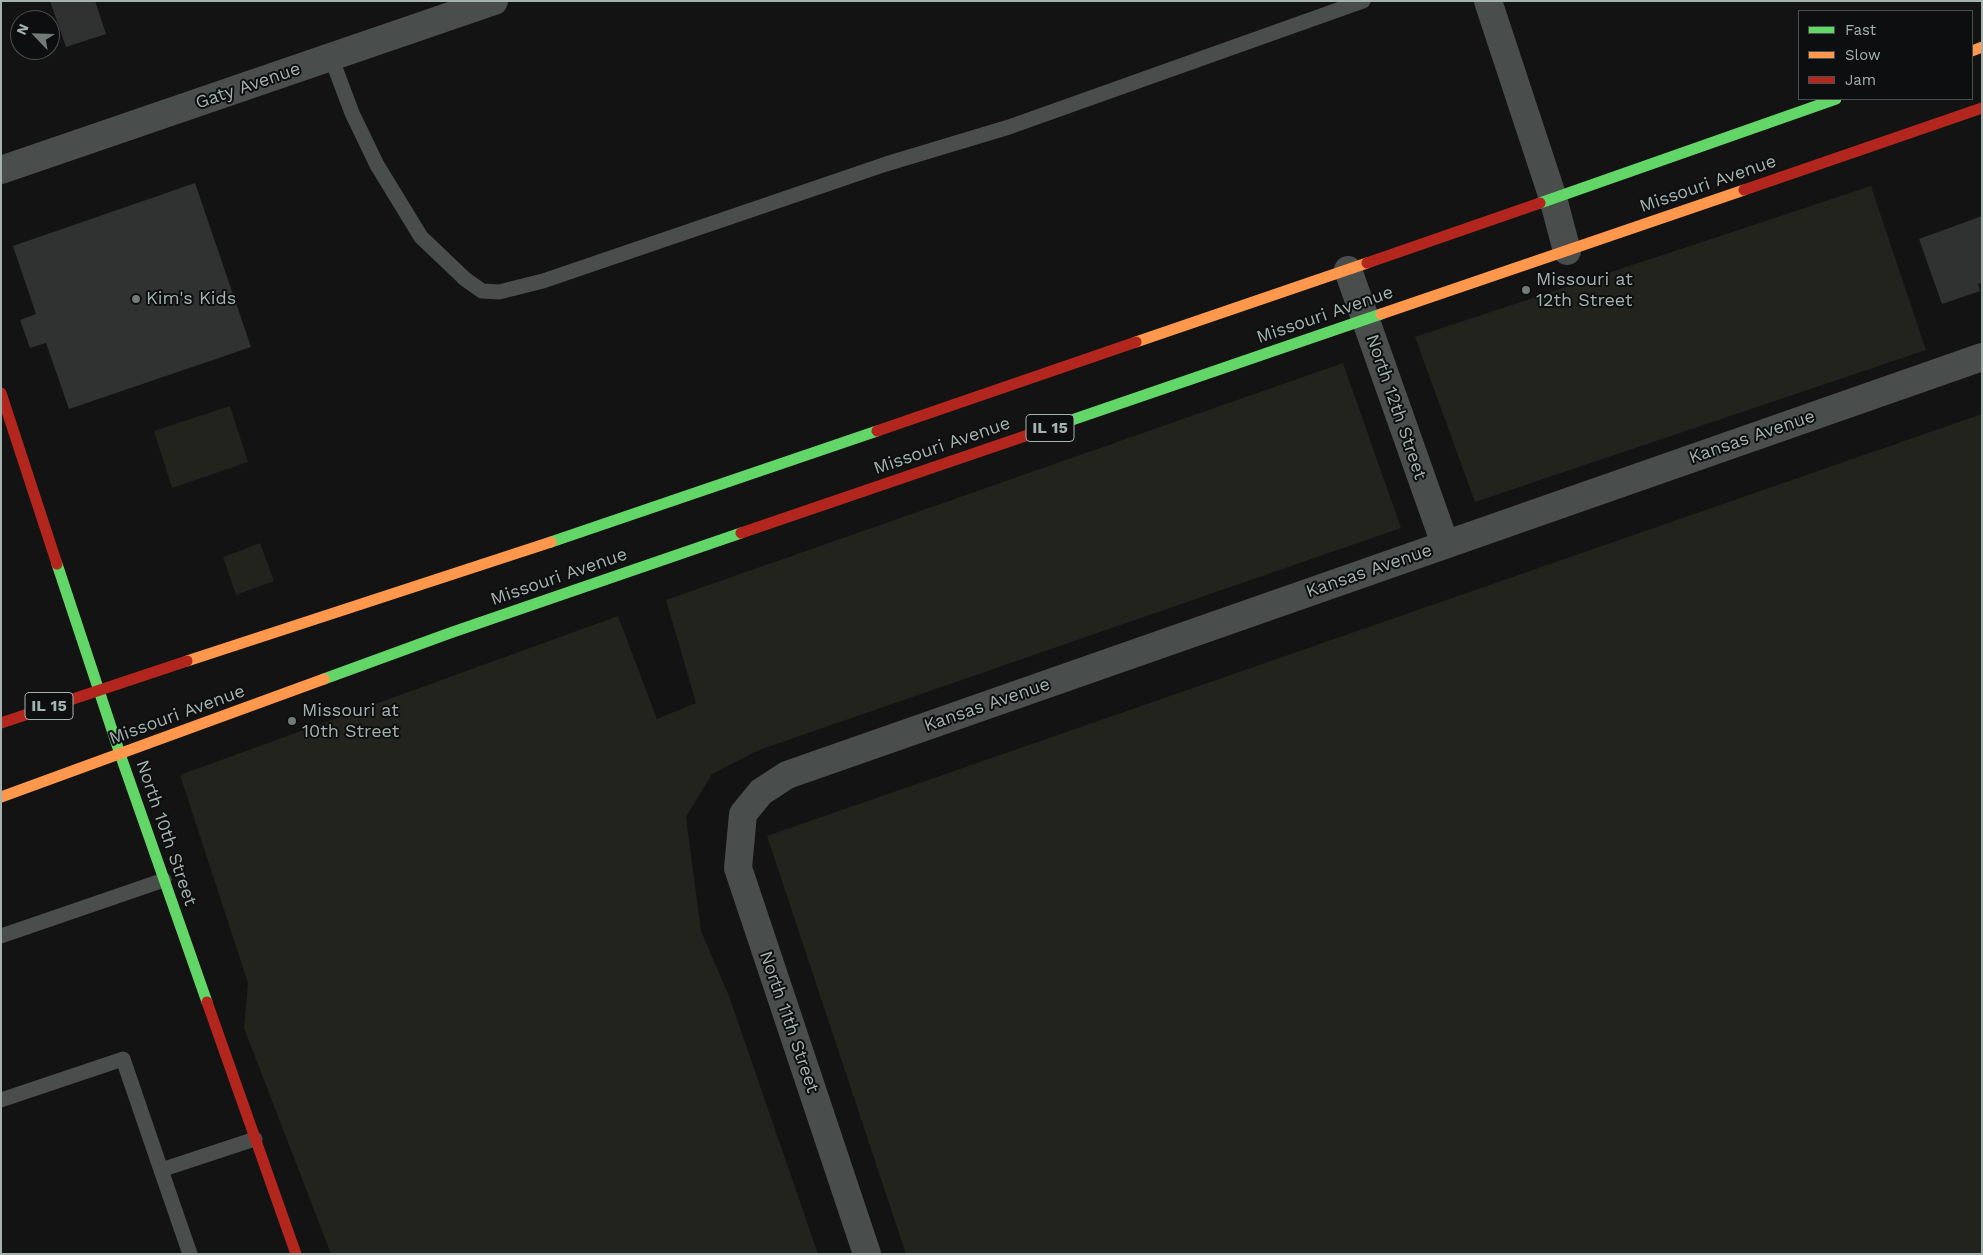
<!DOCTYPE html>
<html>
<head>
<meta charset="utf-8">
<style>
  body { margin:0 }
  #map { position:relative; width:1983px; height:1255px; overflow:hidden; background:#131313; font-family:"Work Sans",sans-serif }
  canvas { display:block }
  .frame { position:absolute; inset:0; border:2px solid #a5b3af; pointer-events:none }
  .legend { position:absolute; left:1798px; top:10px; width:175px; height:90px; box-sizing:border-box; background:#0d0e0f; border:1px solid #4a504f; margin:0; padding:6px 9px; list-style:none; font-size:15px; color:#a5b3af }
  .legend li { display:flex; align-items:center; gap:10px; height:25px }
  .legend b { width:25px; border:1px solid #4a504f }
  .north { position:absolute; left:10px; top:10px; width:50px; height:50px; box-sizing:border-box; background:#0d0e0f; border:1px solid #4a504f; border-radius:50%; rotate:294deg; font-size:14px; font-weight:700; line-height:20px; text-align:center; color:#a5b3af }
  .north::after { content:''; display:block; margin:auto; width:18px; height:22px; background:#727b78; clip-path:polygon(50% 0,100% 100%,50% 72%,0 100%) }
</style>
</head>
<body>
<div id="map">
<canvas width="1983" height="1255"></canvas>
<div class="frame"></div>
<ul class="legend">
<li><b style="height:6px;background:#63d668"></b>Fast</li>
<li><b style="height:6px;background:#ff974d"></b>Slow</li>
<li><b style="height:6px;background:#b3261e"></b>Jam</li>
</ul>
<div class="north">N</div>
</div>
<script>
const ctx = document.querySelector('canvas').getContext('2d');
ctx.lineJoin = 'round';
function fill(path, color) { ctx.fillStyle = color; ctx.fill(path, 'evenodd'); }
const poly = rows => new Path2D(rows.map(r => 'M' + r).join(''));
function strokePath(path, color, width, dash) { ctx.strokeStyle = color; ctx.lineWidth = width; ctx.lineCap = dash ? 'butt' : 'round'; ctx.setLineDash(dash || []); ctx.stroke(path); }
function drawText(font, color, halo, rows, align = 'center') {
  ctx.font = font + ' "Work Sans",sans-serif'; ctx.lineWidth = 4; ctx.setLineDash([]); ctx.textBaseline = 'middle'; ctx.strokeStyle = halo; ctx.fillStyle = color; for (const [text, x, y, turn = 0] of rows) {
    ctx.save(); ctx.translate(x, y); ctx.rotate((+turn || 0) * Math.PI / 180); ctx.textAlign = isNaN(turn) ? turn : align; if (halo) ctx.strokeText(text, 0, 0); ctx.fillText(text, 0, 0); ctx.restore();
  }
}
fill(poly([
  [1871,186,1926,350,1475,502,1415,337],
  [1343,363,1401,528,759,750,712,774,686,817,701,931,729,996,818,1254,331,1254,244,1028,248,983,180,775,618,616,657,719,696,703,666,600],
  [230,406,248,462,172,488,154,431],
  [1982,414,1982,1254,906,1254,767,836],
  [260,543,274,581,236,595,223,557]
]), '#22231d');
fill(poly([
  [50,1,95,1,106,34,66,47],
  [195,183,251,347,69,409,46,343,30,348,20,320,36,314,13,246],
  [1982,216,1982,283,1978,284,1980,291,1942,304,1919,239]
]), '#303232');
strokePath(poly([
  [331,57,352,113,377,165,421,237,465,279,482,291,499,292,543,281,886,164,1009,127,1363,1],
  [1,936,164,880],
  [1,1100,123,1059,161,1170],
  [190,1254,161,1170,255,1139]
]), '#494d4c', 15);
strokePath(poly([
  [1488,1,1553,198,1567,251],
  [1,170,494,1],
  [1348,270,1445,544],
  [867,1254,738,868,743,814,761,792,787,775,1982,357]
]), '#494d4c', 28);
strokePath(poly([
  [1540,203,1836,99],
  [1031,434,1381,314],
  [551,542,877,431],
  [57,564,120,754],
  [324,679,450,633,741,533],
  [120,754,207,1002]
]), '#63d668', 11);
strokePath(poly([
  [1972,51,1982,47],
  [1381,314,1744,190],
  [1136,342,1367,263],
  [187,661,551,542],
  [1,797,324,679]
]), '#ff974d', 11);
strokePath(poly([
  [1744,190,1982,108],
  [1367,263,1540,203],
  [1,393,57,564],
  [877,431,1136,342],
  [741,533,1031,434],
  [1,723,187,661],
  [207,1002,296,1254]
]), '#b3261e', 11);
for (const [x, y, r, color] of [
  [1526,290,5,"#727b78"],
  [136,299,5,"#727b78"],
  [292,721,5,"#727b78"]
]) { const dot = new Path2D(); dot.arc(x, y, r, 0, 2 * Math.PI); ctx.fillStyle = color; ctx.fill(dot); strokePath(dot, '#0d0e0f', 2); }
for (const [x, y, w] of [
  [1050,428,48],
  [49,706,48]
]) { const box = new Path2D(); box.roundRect(x - w / 2, y - 13.5, w, 27, 4); ctx.fillStyle = '#0d0e0f'; ctx.fill(box); strokePath(box, '#a5b3af', 1); }
drawText('bold 16px', '#a5b3af', null, [
  ["IL 15",1050,428],
  ["IL 15",49,706]
]);
drawText('18px', '#a5b3af', '#0d0e0f', [
  ["Gaty Avenue",248,86,-19],
  ["Missouri Avenue",1708,184,-19],
  ["Missouri Avenue",1325,315,-19],
  ["North 12th Street",1396,407,71],
  ["Kansas Avenue",1752,437,-19],
  ["Missouri Avenue",942,446,-19],
  ["Kansas Avenue",1369,571,-19],
  ["Missouri Avenue",559,577,-19],
  ["Kansas Avenue",987,705,-19],
  ["Missouri Avenue",177,715,-20],
  ["North 10th Street",166,833,71],
  ["North 11th Street",789,1022,71]
]);
drawText('18px', '#a5b3af', '#0d0e0f', [
  ["Missouri at",1536,280],
  ["12th Street",1536,301],
  ["Kim's Kids",146,299],
  ["Missouri at",302,711],
  ["10th Street",302,732]
], 'left');
</script>
</body>
</html>
